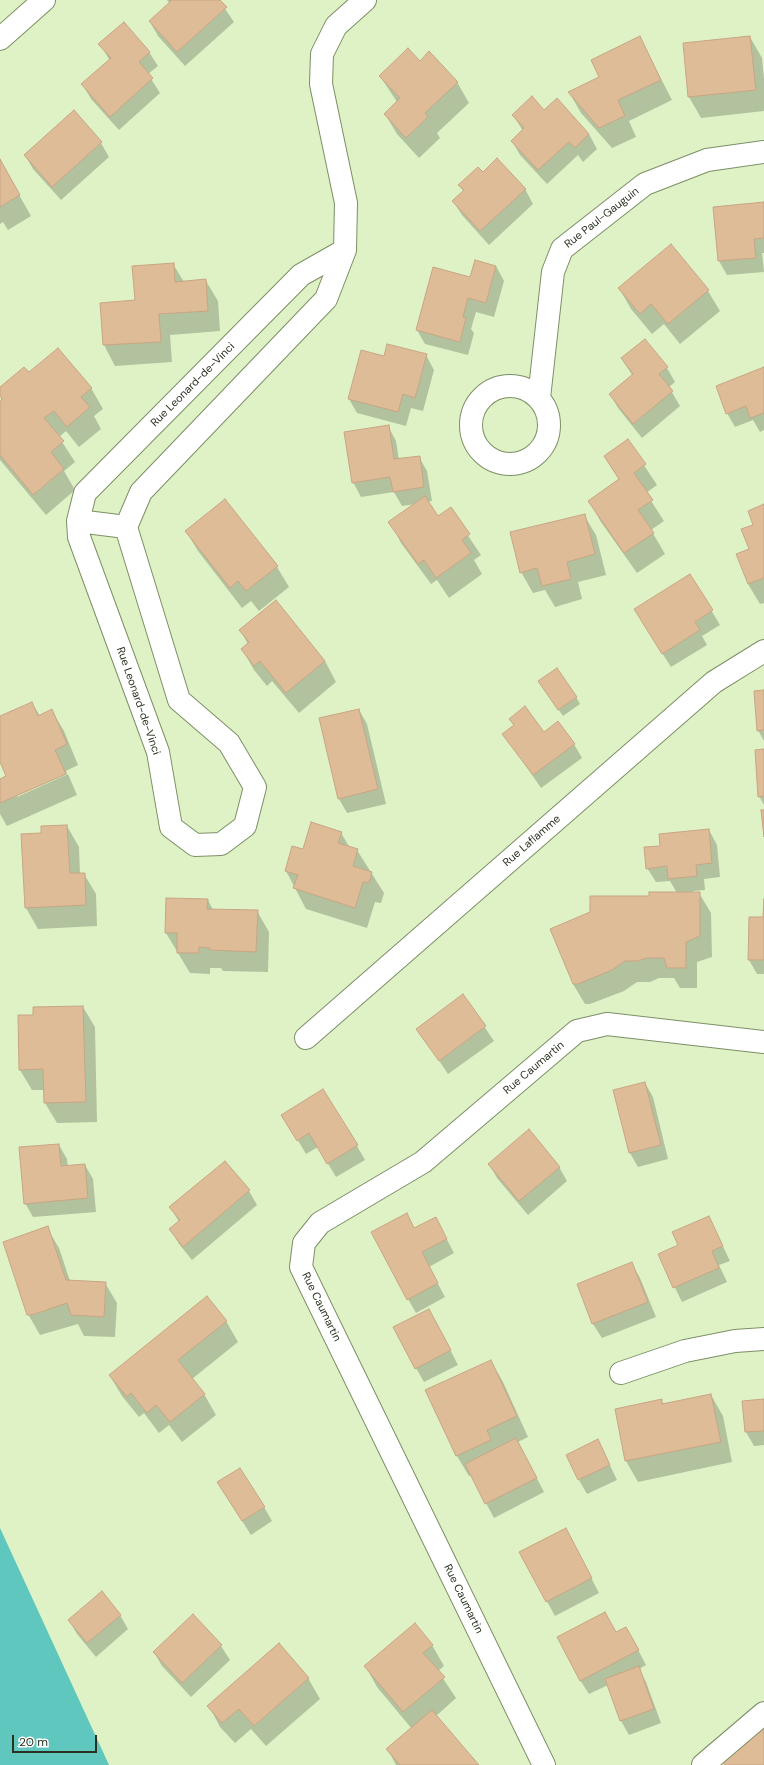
<!DOCTYPE html>
<html>
<head>
<meta charset="utf-8">
<style>
  body { margin:0 }
  #map { position:relative; width:764px; height:1765px; overflow:hidden; background:#dff2c6; font-family:"DM Sans",sans-serif }
  canvas { display:block }
  .scale { position:absolute; left:12px; top:1735px; width:85px; height:18px; box-sizing:border-box; border:2px solid #2a3120; border-top:0; padding-left:5px; font-size:12px; line-height:14px; white-space:nowrap; color:#2a3120; -webkit-text-stroke:3px #fff; paint-order:stroke }
</style>
</head>
<body>
<div id="map">
<canvas width="764" height="1765"></canvas>
<div class="scale">20 m</div>
</div>
<script>
const ctx = document.querySelector('canvas').getContext('2d');
ctx.lineJoin = 'round';
function fill(path, color) { ctx.fillStyle = color; ctx.fill(path, 'evenodd'); }
const poly = rows => new Path2D(rows.map(r => 'M' + r).join(''));
function strokePath(path, color, width, dash) { ctx.strokeStyle = color; ctx.lineWidth = width; ctx.lineCap = dash ? 'butt' : 'round'; ctx.setLineDash(dash || []); ctx.stroke(path); }
function drawText(font, color, halo, rows, align = 'center') {
  ctx.font = font + ' "DM Sans",sans-serif'; ctx.lineWidth = 4; ctx.setLineDash([]); ctx.textBaseline = 'middle'; ctx.strokeStyle = halo; ctx.fillStyle = color; for (const [text, x, y, turn = 0] of rows) {
    ctx.save(); ctx.translate(x, y); ctx.rotate((+turn || 0) * Math.PI / 180); ctx.textAlign = isNaN(turn) ? turn : align; if (halo) ctx.strokeText(text, 0, 0); ctx.fillText(text, 0, 0); ctx.restore();
  }
}
fill(poly([
  [0,1528,109,1765,0,1765]
]), '#5fc7bd');
fill(poly([
  [167,0,219,0,234,22,185,66,158,36,150,22,170,4],
  [750,37,762,58,764,79,764,111,701,118,689,97,684,44],
  [640,38,672,100,629,121,636,137,612,148,581,113,569,92,600,78],
  [100,44,149,52,158,66,148,74,160,93,119,130,91,99,83,85,110,61],
  [420,62,457,82,469,103,437,133,440,138,419,158,397,134,385,114,397,102,380,76],
  [556,99,589,134,597,149,583,162,578,155,547,184,520,155,512,141,523,131,513,115,544,111],
  [101,143,109,157,61,200,33,169,25,155],
  [0,161,31,216,8,230,3,222,0,224],
  [483,173,525,189,533,204,489,245,462,215,453,201,464,192,459,185],
  [764,203,764,253,762,253,764,272,727,275,719,261,714,208],
  [173,264,184,282,206,281,218,301,220,331,170,335,172,362,115,366,104,345,101,304,136,301],
  [496,266,504,281,494,317,476,312,471,329,474,333,468,355,425,344,417,330,471,278],
  [619,288,708,291,720,311,680,344,664,324,652,334,631,309],
  [644,340,667,368,675,382,669,387,680,406,642,438,618,408,610,394,632,375,622,359],
  [426,355,434,370,423,411,411,408,406,426,357,413,349,399,385,358],
  [764,368,764,430,760,432,753,420,735,427,727,413],
  [29,374,91,388,103,409,94,416,101,429,79,447,66,431,59,437,75,462,64,471,75,490,46,515,0,460,0,402,2,400,0,389],
  [388,426,396,441,399,460,419,457,427,471,432,501,427,502,438,518,450,509,481,555,474,560,482,574,449,598,437,580,431,584,401,543,390,522,416,504,402,506,394,492,361,497,353,482],
  [628,441,657,485,646,493,664,521,651,530,665,554,637,573,601,522,589,501,619,480,605,457],
  [764,505,764,603,760,604,748,584,750,549,754,525],
  [584,515,596,535,606,575,578,582,582,599,555,607,545,590,533,593,521,572],
  [186,531,277,567,289,587,259,611,251,601,242,608,198,551],
  [690,575,720,625,702,636,707,645,671,667,643,623],
  [275,601,325,661,336,682,299,713,272,681,267,686,254,670,242,649,248,644,240,630],
  [539,682,576,697,580,704,563,716],
  [764,691,764,741,758,730],
  [32,703,40,716,52,711,64,731,78,765,66,771,67,773,17,795,17,797,68,774,77,795,7,826,0,814,0,780,7,777,0,760,0,717],
  [359,710,367,724,386,804,347,813,339,799],
  [510,719,574,744,582,758,541,788,504,734,514,726],
  [764,750,764,805,759,796],
  [67,826,79,847,80,874,84,874,96,894,97,926,38,929,26,908,22,835,42,834],
  [709,830,717,845,720,877,704,879,705,890,693,891,693,893,699,893,711,913,712,957,697,962,697,988,680,988,674,978,659,978,650,982,637,982,624,991,590,1004,585,1004,573,984,650,897,677,893,670,881,656,882,647,868,661,847],
  [341,833,350,848,357,850,384,893,381,903,375,902,367,928,306,909,286,871],
  [208,900,213,910,257,911,269,932,268,972,223,971,221,968,210,968,210,974,190,973,166,933],
  [764,918,764,974,757,974,749,960],
  [463,995,494,1041,448,1074,418,1029],
  [83,1007,95,1027,97,1122,57,1123,45,1103,44,1090,32,1090,20,1070,34,1016],
  [645,1083,653,1097,668,1159,638,1167,630,1153,614,1091],
  [283,1115,357,1146,365,1160,336,1177,318,1147,306,1154],
  [59,1145,67,1159,68,1167,85,1165,93,1179,96,1212,33,1217,25,1203],
  [489,1164,559,1167,567,1181,528,1215,497,1178],
  [249,1191,257,1205,192,1260,179,1244,171,1230,179,1222,171,1208],
  [709,1217,730,1261,719,1265,727,1282,682,1302,659,1255,679,1246],
  [47,1228,59,1248,70,1281,105,1283,117,1303,115,1337,84,1336,78,1324,40,1335,28,1314],
  [415,1229,443,1232,454,1253,429,1267,445,1297,416,1313,408,1299],
  [632,1264,640,1278,656,1317,602,1338,593,1324,578,1285],
  [226,1321,238,1342,192,1379,204,1394,216,1415,182,1442,169,1425,159,1433,144,1413,139,1417,122,1396,110,1376],
  [437,1324,458,1365,424,1382,416,1368],
  [491,1361,503,1382,528,1437,518,1442,544,1492,494,1518,471,1475,469,1476,457,1456,427,1391],
  [711,1395,723,1416,732,1462,638,1482,626,1461,616,1410,661,1401,664,1405],
  [764,1400,764,1445,754,1446,746,1432],
  [605,1455,617,1480,587,1494,579,1480],
  [218,1483,264,1507,272,1521,251,1535],
  [573,1543,599,1593,555,1616,520,1552],
  [120,1615,128,1629,96,1657,77,1634,69,1620],
  [193,1615,221,1646,230,1660,191,1697,162,1666,154,1652],
  [616,1633,634,1642,646,1665,639,1669,646,1682,661,1723,629,1735,621,1721,608,1685,589,1694,580,1680],
  [432,1645,444,1666,438,1671,456,1698,436,1716,477,1765,396,1765,388,1750,412,1729,377,1687,366,1667],
  [308,1678,320,1699,266,1746,251,1729,235,1743,220,1727,209,1706]
]), '#0003');
const building = poly([
  [170,0,220,0,227,7,177,52,149,21,171,1,170,0],
  [124,22,150,52,139,62,153,78,110,117,81,84,111,58,98,44,124,22],
  [640,36,661,80,618,100,625,116,599,128,568,92,599,77,591,60,640,36],
  [750,36,756,90,688,97,683,43,750,36],
  [408,48,420,61,429,51,458,82,425,113,428,117,406,138,384,114,400,98,379,76,408,48],
  [532,96,544,110,557,98,589,134,575,148,569,142,538,170,511,141,524,128,512,115,532,96],
  [74,110,102,142,52,187,24,155,74,110],
  [497,158,526,189,480,231,452,201,464,190,458,185,478,167,483,172,497,158],
  [0,159,20,195,0,207,0,159],
  [764,202,764,238,754,239,756,258,718,261,713,207,764,202],
  [671,244,709,290,668,324,651,304,640,314,618,288,671,244],
  [475,260,496,266,486,303,468,298,463,317,466,318,460,342,416,330,433,267,470,277,475,260],
  [174,263,175,282,206,279,208,311,159,314,161,342,103,345,100,303,135,300,132,266,174,263],
  [645,339,668,367,659,374,673,391,633,424,609,394,633,374,621,358,645,339],
  [387,344,427,354,415,398,403,394,398,412,348,399,361,350,384,356,387,344],
  [58,348,92,388,81,397,90,407,67,427,54,411,44,418,64,441,51,452,64,469,33,495,0,455,0,401,2,399,0,396,0,387,24,367,29,372,58,348],
  [764,367,764,413,750,418,746,406,726,414,716,386,764,367],
  [389,425,394,459,420,456,424,487,393,492,390,477,352,483,344,432,389,425],
  [628,439,646,464,634,473,653,500,638,510,654,533,624,553,588,501,619,479,604,456,628,439],
  [425,496,438,516,451,507,470,534,462,540,471,553,436,578,424,560,418,564,388,522,425,496],
  [225,499,278,566,246,591,238,581,230,588,185,531,225,499],
  [764,504,764,578,748,584,736,554,749,549,741,529,753,525,748,511,764,504],
  [585,514,595,554,567,562,571,579,542,586,537,568,520,573,510,532,585,514],
  [690,574,713,610,695,622,700,630,662,654,634,609,690,574],
  [276,600,325,661,286,693,260,661,254,666,241,649,249,642,239,630,276,600],
  [557,668,577,697,558,710,538,681,557,668],
  [764,690,764,730,757,731,754,691,764,690],
  [32,702,38,716,52,709,67,744,55,750,66,774,0,803,0,779,6,776,0,762,0,716,32,702],
  [525,706,544,732,558,721,575,744,533,775,502,734,514,725,509,719,525,706],
  [359,709,378,789,338,799,319,718,359,709],
  [764,749,764,796,758,797,755,750,764,749],
  [761,810,764,810,764,837,761,810],
  [311,822,342,832,338,843,358,849,353,866,372,872,369,883,363,882,355,908,293,888,298,875,285,871,292,846,303,849,311,822],
  [67,825,70,873,85,873,86,905,25,908,21,834,41,833,41,826,67,825],
  [709,829,712,863,696,865,697,876,668,879,667,866,646,869,644,847,660,846,659,834,709,829],
  [649,892,700,892,700,936,686,942,686,968,667,968,664,958,646,958,638,961,625,961,612,970,578,984,573,984,550,929,590,912,590,896,649,896,649,892],
  [166,898,208,899,207,909,258,910,256,952,210,950,210,948,199,947,199,953,177,953,177,933,165,933,166,898],
  [764,899,764,960,748,960,749,917,763,917,764,899],
  [463,994,486,1026,439,1061,416,1029,463,994],
  [83,1006,86,1102,44,1103,43,1069,19,1070,18,1015,33,1015,33,1007,83,1006],
  [645,1082,661,1145,629,1153,613,1090,645,1082],
  [323,1089,358,1145,327,1164,309,1133,297,1141,281,1115,323,1089],
  [529,1129,560,1167,519,1201,488,1164,529,1129],
  [59,1144,61,1166,85,1164,88,1198,24,1204,19,1147,59,1144],
  [225,1161,250,1190,183,1247,169,1229,180,1220,169,1207,225,1161],
  [407,1213,414,1228,436,1217,447,1239,422,1252,438,1283,407,1300,371,1232,407,1213],
  [709,1216,723,1246,712,1251,719,1268,673,1288,658,1254,678,1245,672,1232,709,1216],
  [48,1226,66,1280,106,1282,104,1317,71,1315,67,1303,32,1315,27,1315,3,1242,48,1226],
  [632,1262,648,1302,592,1324,577,1284,632,1262],
  [207,1296,227,1321,178,1360,205,1394,170,1422,156,1405,147,1413,131,1393,127,1397,109,1375,207,1296],
  [429,1309,451,1350,415,1369,393,1327,429,1309],
  [491,1360,517,1416,487,1430,491,1440,456,1456,425,1390,491,1360],
  [711,1394,721,1442,625,1461,615,1409,662,1399,662,1404,711,1394],
  [764,1399,764,1431,745,1432,742,1401,764,1399],
  [516,1438,537,1478,485,1504,465,1464,516,1438],
  [598,1439,610,1465,578,1480,566,1455,598,1439],
  [240,1468,265,1507,242,1521,217,1482,240,1468],
  [566,1528,592,1578,546,1602,519,1552,566,1528],
  [102,1591,121,1615,87,1643,68,1620,102,1591],
  [605,1612,616,1632,626,1627,639,1650,580,1681,557,1637,605,1612],
  [193,1614,222,1645,182,1683,153,1652,193,1614],
  [415,1623,433,1645,423,1653,445,1677,403,1712,364,1666,415,1623],
  [279,1643,309,1678,254,1726,239,1709,222,1723,207,1706,279,1643],
  [639,1666,654,1709,620,1721,605,1679,639,1666],
  [432,1710,479,1765,400,1765,386,1749,432,1710],
  [764,1729,764,1765,725,1765,721,1759,764,1729]
]);
fill(building, '#dfbc98');
strokePath(building, '#c7a583', 1);
const minor = poly([
  [0,39,44,0],
  [345,250,301,275,85,493,78,521,79,537,158,752,171,827,195,845,221,844,245,826,255,787,229,743,179,700,126,527,141,492,326,299,345,250,346,203,321,84,322,54,336,26,365,0],
  '471 425a39 39 0 1 1 78 0a39 39 0 1 1-78 0Z',
  [539,398,553,272,562,249,645,184,707,160,764,152],
  [78,521,126,527],
  [306,1038,714,682,764,651],
  [621,1373,685,1351,735,1341,764,1339],
  [544,1765,301,1267,304,1243,320,1223,423,1162,577,1031,607,1024,764,1042],
  [703,1765,764,1713]
]);
strokePath(minor, '#7d8f66', 24);
strokePath(minor, '#fff', 22);
drawText('11px', '#2a3120', '#fff', [
  ["Rue Paul-Gauguin",602,218,-38],
  ["Rue Leonard-de-Vinci",193,385,-45],
  ["Rue Leonard-de-Vinci",138,701,71],
  ["Rue Laflamme",532,841,-41],
  ["Rue Caumartin",534,1068,-40],
  ["Rue Caumartin",321,1307,64],
  ["Rue Caumartin",463,1599,64]
]);
</script>
</body>
</html>
